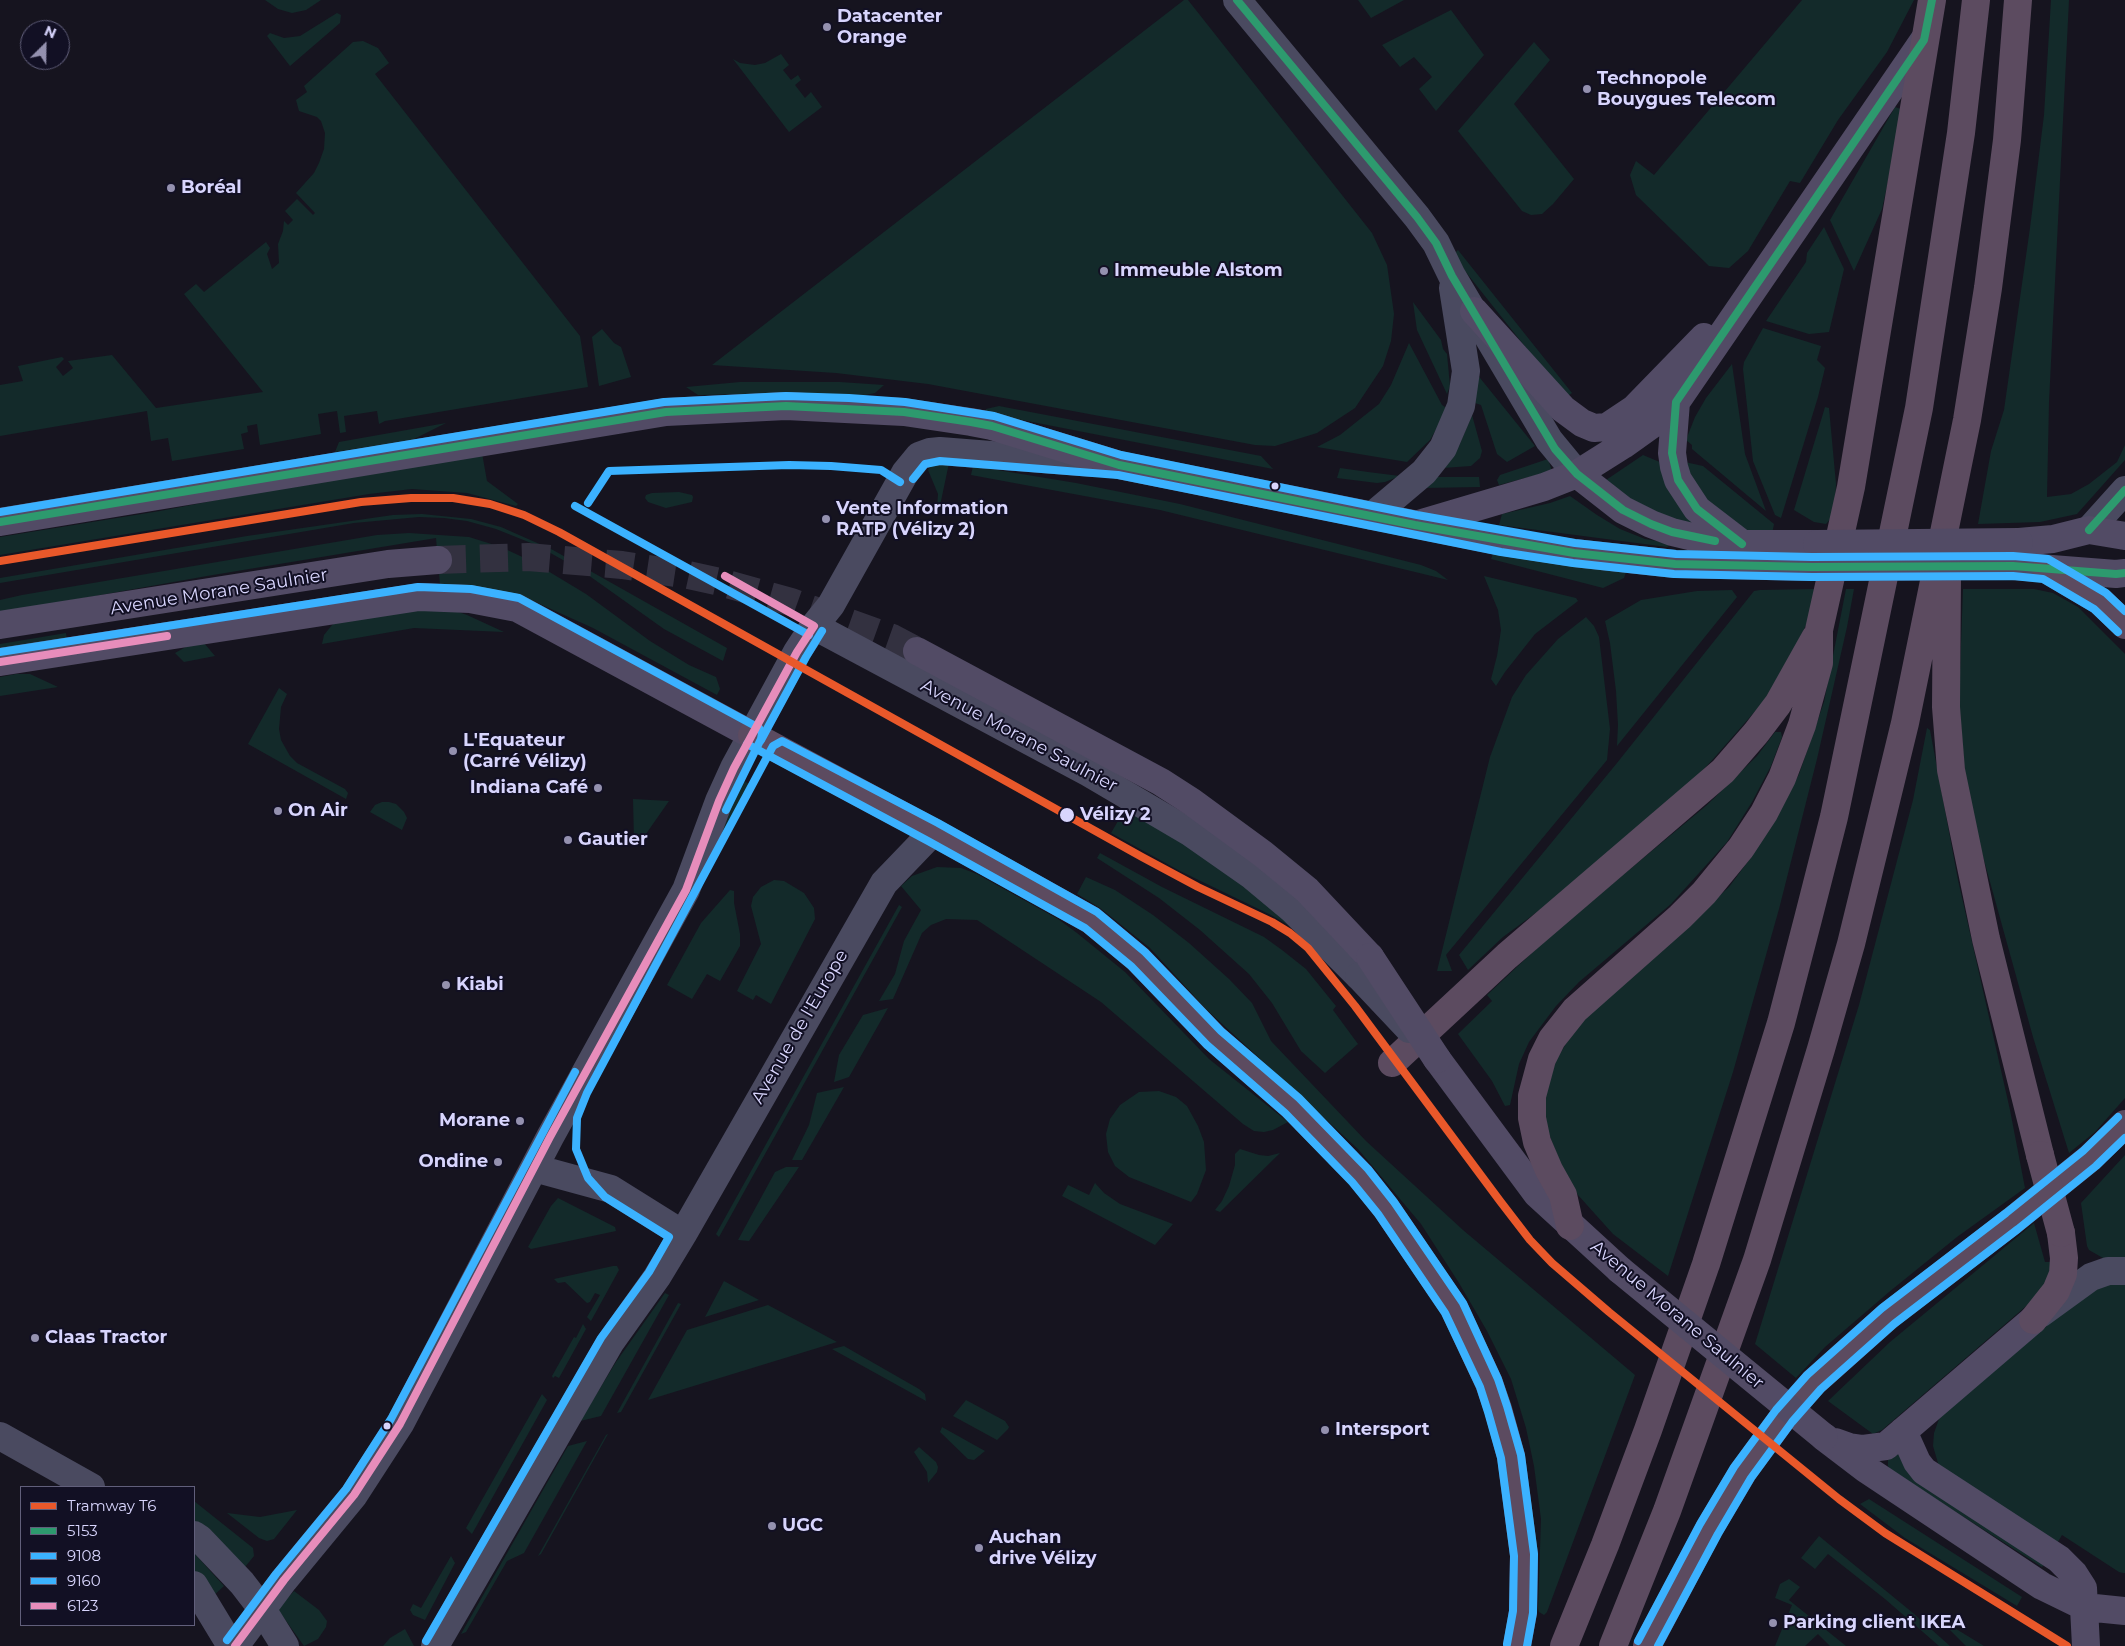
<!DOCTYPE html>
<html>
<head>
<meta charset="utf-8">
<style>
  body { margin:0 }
  #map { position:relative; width:2125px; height:1646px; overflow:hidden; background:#16141f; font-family:Montserrat,sans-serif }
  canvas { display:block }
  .legend { position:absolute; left:20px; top:1486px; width:175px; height:140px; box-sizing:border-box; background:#121024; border:1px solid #615f7b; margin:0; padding:6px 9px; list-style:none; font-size:15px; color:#d8d5fd }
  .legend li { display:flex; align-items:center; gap:10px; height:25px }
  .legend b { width:25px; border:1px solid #615f7b }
  .north { position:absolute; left:20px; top:20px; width:50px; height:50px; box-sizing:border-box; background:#121024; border:1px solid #615f7b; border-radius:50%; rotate:23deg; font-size:14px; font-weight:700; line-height:20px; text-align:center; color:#d8d5fd }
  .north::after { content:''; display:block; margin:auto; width:18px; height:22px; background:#9491af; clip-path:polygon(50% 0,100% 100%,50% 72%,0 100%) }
</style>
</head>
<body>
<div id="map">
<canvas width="2125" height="1646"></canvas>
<ul class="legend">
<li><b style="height:6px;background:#e9582a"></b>Tramway T6</li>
<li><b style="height:6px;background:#2d9a6e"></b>5153</li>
<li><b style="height:6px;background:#3bb2ff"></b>9108</li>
<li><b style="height:6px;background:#3bb2ff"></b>9160</li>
<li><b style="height:6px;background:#e78dbb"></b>6123</li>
</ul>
<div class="north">N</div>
</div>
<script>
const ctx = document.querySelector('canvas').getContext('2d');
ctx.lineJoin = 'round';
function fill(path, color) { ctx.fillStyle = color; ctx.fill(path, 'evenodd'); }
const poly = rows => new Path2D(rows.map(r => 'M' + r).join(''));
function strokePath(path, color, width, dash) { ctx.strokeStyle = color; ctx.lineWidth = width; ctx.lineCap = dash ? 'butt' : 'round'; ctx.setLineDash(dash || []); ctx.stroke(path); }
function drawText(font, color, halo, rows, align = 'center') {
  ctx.font = font + ' Montserrat,sans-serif'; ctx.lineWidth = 4; ctx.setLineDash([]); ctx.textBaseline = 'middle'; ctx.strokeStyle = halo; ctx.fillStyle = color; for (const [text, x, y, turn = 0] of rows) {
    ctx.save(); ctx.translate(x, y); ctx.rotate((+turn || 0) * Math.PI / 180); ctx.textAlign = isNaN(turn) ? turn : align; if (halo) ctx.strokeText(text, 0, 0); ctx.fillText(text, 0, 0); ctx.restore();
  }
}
fill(poly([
  [265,0,321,0,306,10,292,13,278,9],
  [1184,0,1188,0,1372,233,1387,265,1394,314,1391,341,1383,366,1355,408,1317,433,1275,446,1255,445,928,384,836,373,712,365],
  [1358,0,1404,0,1371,18],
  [1802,0,1914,0,1887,52,1838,120,1800,183,1790,181,1748,251,1729,268,1709,266,1636,195,1630,175,1636,161,1654,175],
  [2051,0,2069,0,2049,402,2047,497,2071,494,2089,484,2117,462,2125,445,2125,460,2077,514,2040,522,1978,524,1991,451,2004,410,2030,228,2044,115],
  [1451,10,1484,55,1436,111,1419,89,1432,77,1414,57,1400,67,1382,45],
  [337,13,341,15,340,23,290,66,267,36,270,33,284,38,300,36],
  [363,41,378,48,389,63,375,74,580,336,588,387,385,421,379,424,377,411,344,416,346,432,340,433,337,411,318,414,321,434,260,445,257,424,247,426,248,432,241,434,244,449,172,461,168,438,151,441,147,411,0,436,0,385,23,381,18,366,62,357,64,359,56,367,63,376,73,368,68,361,112,355,156,408,263,392,184,294,196,284,204,292,266,242,270,248,267,254,272,269,279,263,278,244,283,231,284,221,288,225,293,220,285,211,297,199,313,215,315,213,296,193,314,173,319,163,324,149,325,133,321,121,317,117,299,111,296,100,307,92,304,86,353,42],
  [1534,42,1550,60,1514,104,1574,179,1553,204,1542,214,1531,215,1522,211,1458,131],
  [781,54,789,65,783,70,791,80,798,75,801,80,795,85,805,98,811,92,822,107,789,132,733,59,740,63,755,65,765,63],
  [1895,107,1901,109,1903,113,1882,209,1854,271,1830,220],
  [1824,227,1844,269,1829,332,1809,334,1766,321,1806,262,1807,253],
  [1458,250,1572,393,1568,396,1546,373,1465,271,1455,253],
  [1413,302,1441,340,1443,349,1447,354,1450,386,1447,394,1417,330],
  [1763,328,1821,346,1817,360,1825,368,1818,397,1781,518,1775,515,1753,461,1743,369,1744,362],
  [602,329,614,343,621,347,631,377,599,386,592,337],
  [1409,343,1442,405,1448,409,1430,440,1407,462,1317,447,1340,435,1379,404,1391,385],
  [1732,364,1745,454,1766,511,1692,449,1692,445,1686,440,1695,417,1706,398],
  [1476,373,1535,446,1507,462,1497,454,1481,405,1475,403],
  [740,382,840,382,884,385,875,393,865,395,778,393,703,395,698,395,686,387],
  [999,406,1261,456,1273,469,986,413,986,409],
  [1825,407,1829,408,1836,484,1835,505,1832,517,1826,524,1814,522,1794,510],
  [1472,415,1482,451,1480,458,1471,466,1443,468,1459,446],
  [446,423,412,440,335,452,339,442],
  [482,453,487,481,518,504,516,506,467,493,412,489,369,494,0,555,0,537,160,511,264,491],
  [1643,455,1662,463,1705,531,1640,507,1606,480],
  [1548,459,1552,471,1499,485,1497,480,1500,475],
  [1685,462,1703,466,1774,524,1772,534,1746,531,1698,494],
  [949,463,941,501,939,508,937,508,938,494,928,470,931,466],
  [973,466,1076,483,1180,504,1421,565,1436,571,1448,580,1160,510,971,475],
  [1340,468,1368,472,1400,476,1385,482,1377,483,1337,478],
  [1435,477,1479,477,1480,487,1422,488],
  [679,492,692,495,693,497,692,502,666,508,648,502,645,498,646,495,652,493],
  [1570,496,1597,515,1620,529,1645,539,1669,543,1670,545,1667,547,1499,525,1502,514,1550,503],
  [422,514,471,519,501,527,553,550,727,648,723,661,664,629,581,570,536,545,496,529,467,521,444,518,419,517,354,523,0,583,0,578,247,536,393,515],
  [409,533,469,537,501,547,533,562,586,594,650,641,689,665,716,677,720,689,717,695,593,628,531,600,440,585,436,538,207,576,0,613,0,600,22,595,377,535],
  [1494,551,1626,572,1624,578,1603,588,1491,559],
  [1484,576,1576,598,1578,601,1535,634,1505,672,1496,686,1491,679,1497,656,1501,630,1498,610],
  [1817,589,1807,623,1789,660,1764,701,1714,758,1676,799,1552,901,1503,937,1468,970,1459,955,1617,763,1754,591,1760,590],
  [1846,589,1854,589,1847,627,1817,759,1779,909,1733,1072,1668,1276,1613,1234,1578,1195,1563,1170,1547,1129,1544,1100,1556,1060,1578,1024,1729,887,1749,860,1770,827,1799,774,1824,702],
  [1963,589,2034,589,2053,593,2078,607,2125,654,2125,1098,2095,1132,2069,1153,2033,1037,1977,835,1965,779,1959,699],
  [1732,590,1737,597,1617,746,1618,725,1616,691,1610,643,1605,621,1641,600,1697,591],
  [428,609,449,609,467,615,504,632,414,628,322,644,324,635,332,625,339,620],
  [1586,617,1594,626,1599,637,1610,729,1607,760,1446,955,1452,971,1437,971,1490,757,1512,697,1526,675,1558,639],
  [66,633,67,641,0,651,0,644],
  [204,643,215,656,184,662,175,653,191,644],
  [16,674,30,674,58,687,0,696,0,677],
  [279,688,287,694,281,707,279,729,281,740,290,756,297,763,345,789,348,793,346,799,248,744],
  [1927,728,1930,730,1958,880,2010,1110,2025,1188,1957,1237,1889,1292,1825,1347,1796,1378,1755,1344,1859,1005,1913,800],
  [1775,732,1781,732,1782,737,1771,766,1752,802,1727,842,1671,904,1579,982,1556,1006,1529,1042,1519,1064,1510,1105,1505,1106,1492,1081,1458,1034,1492,1001,1487,995,1552,934,1707,805,1757,756],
  [740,779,753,786,715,852,714,851],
  [633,799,669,801,641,841,639,842,634,841],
  [382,802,389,802,396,804,404,812,407,818,402,830,370,812,375,805],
  [1128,804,1258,891,1315,949,1288,925,1271,915,1180,871,1111,833],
  [1100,853,1162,887,1264,937,1282,950,1306,969,1331,1000,1336,1006,1333,1010,1358,1044,1325,1073,1301,1051,1272,1003,1249,974,1200,930,1159,898,1097,858],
  [937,867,961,868,977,874,1058,919,1077,933,1125,972,1209,1059,1288,1122,1273,1130,1264,1132,1254,1131,1243,1124,1101,1002,977,920,946,919,931,925,922,933,893,999,879,1001,895,974,904,941,921,910,901,886,912,876],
  [1086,877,1115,890,1153,915,1189,943,1229,979,1252,1003,1271,1041,1366,1141,1463,1230,1635,1375,1547,1612,1544,1615,1539,1612,1538,1609,1541,1519,1534,1466,1526,1428,1511,1379,1487,1331,1459,1283,1421,1224,1358,1149,1206,1009,1150,948,1100,908,1077,894],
  [774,880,784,881,804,893,814,908,815,919,771,1004,756,995,753,1000,737,991,761,944,751,906,753,897,761,887],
  [730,890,734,891,734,903,740,934,740,946,720,981,707,974,692,999,667,985,701,923],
  [899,905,902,907,719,1237,716,1234],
  [888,1008,849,1077,834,1082,839,1055,863,1015],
  [844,1087,802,1160,792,1160,809,1125,817,1093],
  [1159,1091,1176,1097,1187,1106,1198,1126,1204,1142,1206,1170,1197,1194,1191,1202,1129,1177,1115,1166,1108,1152,1106,1134,1110,1119,1120,1105,1139,1092],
  [1240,1149,1259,1155,1268,1156,1280,1153,1220,1212,1215,1210,1222,1201,1229,1186,1235,1165,1235,1154],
  [2125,1155,2125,1258,2103,1258,2089,1250,2087,1246,2081,1203],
  [786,1167,799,1167,749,1241,738,1240,775,1172],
  [1095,1183,1104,1193,1120,1204,1173,1224,1155,1245,1062,1196,1068,1185,1089,1195],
  [558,1198,615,1227,616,1231,531,1249,528,1247,551,1206],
  [2034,1223,2045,1262,2055,1262,2053,1283,1882,1430,1873,1434,1828,1401,1890,1342],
  [613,1266,617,1266,619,1270,591,1321,587,1317,600,1295,595,1293,590,1302,587,1303,565,1282,558,1283,554,1279],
  [724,1281,759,1300,705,1317],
  [2125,1283,2125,1573,2123,1573,2119,1572,2062,1535,2055,1547,1940,1470,1933,1446,1934,1433,1939,1419,1947,1409,2089,1287],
  [665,1293,669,1295,601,1416,580,1421,616,1362],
  [678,1303,681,1304,621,1412,617,1413],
  [768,1305,837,1342,648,1400,687,1330],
  [583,1324,586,1329,559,1378,555,1376,553,1378,552,1376,574,1337,576,1338],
  [844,1346,919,1389,925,1394,926,1401,832,1349],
  [542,1394,547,1400,472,1534,466,1528],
  [966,1400,1005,1421,1009,1427,1008,1429,997,1440,953,1416],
  [942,1427,985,1451,974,1460,968,1459,940,1432],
  [608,1434,541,1554,538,1556,606,1435],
  [587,1441,524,1553,507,1561,466,1632,461,1634,568,1446],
  [919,1447,936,1462,938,1467,937,1472,928,1483,927,1472,914,1452],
  [1899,1451,1906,1469,2046,1562,2042,1567,1890,1470,1888,1466,1888,1460],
  [1869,1499,2022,1597,2017,1606,1905,1538,1860,1504],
  [194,1501,253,1548,254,1556,245,1567,194,1525],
  [297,1510,274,1539,267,1541,259,1538,227,1513,260,1517],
  [1819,1536,1913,1613,1950,1646,1939,1646,1885,1599,1828,1554,1815,1569,1801,1558],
  [194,1553,224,1586,211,1598,194,1571],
  [451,1556,455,1563,425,1620,413,1615,410,1610,413,1604,421,1608],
  [1789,1579,1800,1587,1789,1600,1846,1646,1830,1646,1818,1634,1805,1646,1775,1646,1792,1605,1775,1598,1780,1584],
  [294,1591,319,1610,327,1621,326,1627,318,1639,304,1646,279,1611,280,1606],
  [1943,1621,1984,1646,1966,1646,1942,1622],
  [405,1629,414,1646,383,1646,390,1638]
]), '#132a2a');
strokePath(poly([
  [438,560,528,557,622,565,688,575,720,582,791,602,892,638,917,651]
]), '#333140', 28, [28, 14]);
strokePath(poly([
  [1237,0,1417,217,1436,243,1452,276,1549,440,1577,474],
  [1372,516,1424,472,1443,448,1461,406,1466,371,1453,288],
  [2089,530,2125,490],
  [814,626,1089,773,1191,833,1251,875,1293,910,1359,976],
  [534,1168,611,1189,683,1234],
  [2040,1314,2091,1277,2108,1271,2125,1271],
  [0,1436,91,1487],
  [194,1535,200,1539,242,1583,262,1609,285,1646],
  [194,1585,231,1646],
  [235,1646,284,1580,354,1495,400,1424,550,1137,686,890,719,801,734,768,797,652,814,626,831,605,905,473,919,456,930,452,940,451,1093,463],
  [435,1646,610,1343,657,1277,683,1234,884,883,933,832]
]), '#4a4a60', 28);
strokePath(poly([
  [1474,311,1563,409,1582,423,1594,428,1607,427,1634,409,1704,337],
  [1676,402,1672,453,1674,467,1678,480,1697,509,1740,542],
  [1577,474,1623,510,1651,524,1672,532,1701,539,1742,544,1817,544],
  [0,522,666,412,786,406,904,412,971,422,992,426,1119,465,1503,542,1574,553,1675,564,1812,567],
  [1419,524,1544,487,1577,474,1623,445,1651,425,1676,402,1924,40],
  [2019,542,2053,539,2089,530,2125,536],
  [2013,566,2116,574,2125,573],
  [0,625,388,564,438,560],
  [917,651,1161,782,1192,802,1263,854,1307,890,1370,957],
  [0,662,419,597,470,599,517,608,752,735],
  [1437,1059,1537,1194,1620,1270],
  [1903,1431,1917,1462,1924,1471,2059,1559,2074,1574,2083,1588,2086,1646],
  [1824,1437,1866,1469,2042,1586,2085,1607,2125,1611],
  [1835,1442,1849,1447,1863,1449,1886,1446,2033,1320]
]), '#524b65', 28);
strokePath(poly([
  [2046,569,2100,601,2125,625],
  [1947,577,1946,707,1951,770,1986,939,2040,1155],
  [752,735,933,832,1091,920,1138,959,1214,1038,1292,1106,1360,1175,1386,1208,1454,1308,1489,1383,1498,1409,1511,1456,1524,1555,1523,1612,1517,1646],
  [1392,1063,1507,956,1723,771,1756,733,1778,704,1815,638],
  [1570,1226,1563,1195,1549,1170,1537,1142,1532,1118,1532,1096,1542,1059,1552,1039,1575,1010,1680,917,1704,893,1741,848,1764,813,1782,778,1802,725,1819,663,1819,630,1851,487,1932,0],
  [2033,1320,2056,1291,2063,1274,2064,1258,2061,1233],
  [1564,1646,1605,1545,1648,1430,1706,1264,1781,1023,1808,919,1834,817,1919,408,1961,133,1976,0],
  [1613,1646,1667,1511,1757,1260,1821,1049,1851,944,1876,842,1905,723,1967,420,1988,288,2007,140,2018,0],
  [1647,1646,1709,1529,1743,1472,1784,1416,1814,1382,1888,1316,2012,1221,2090,1158,2125,1124]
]), '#5c4b60', 28);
strokePath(poly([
  [1359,976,1409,1029]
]), '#4a4a60', 28);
strokePath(poly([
  [1817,544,2019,542],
  [1812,567,2013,566],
  [1370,957,1437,1059],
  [1620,1270,1824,1437]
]), '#524b65', 28);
strokePath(poly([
  [2040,1155,2061,1233]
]), '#5c4b60', 28);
strokePath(poly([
  [1237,0,1417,217,1436,243,1452,276,1555,449,1577,474,1623,510,1651,524,1672,532,1715,541],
  [0,522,666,412,786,406,904,412,971,422,992,426,1119,465,1415,525,1574,553,1675,564,1812,567,2013,566,2116,574,2125,573],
  [2089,530,2125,490],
  [1742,544,1697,509,1678,480,1672,453,1676,402,1924,40,1932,0]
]), '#2d9a6e', 8);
strokePath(poly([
  [913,479,925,464,940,461,1118,475,1501,552,1573,563,1674,574,1812,577,2013,576,2043,579,2094,609,2118,632],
  [588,503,609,471,789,465,831,466,881,470,900,482],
  [575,506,809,635],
  [761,740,806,657,822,631],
  [747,744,928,841,1085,928,1131,966,1207,1045,1285,1113,1352,1182,1378,1214,1445,1313,1480,1387,1488,1412,1501,1458,1514,1556,1513,1611,1507,1644],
  [1658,1646,1718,1534,1751,1478,1792,1422,1821,1389,1894,1324,2018,1229,2096,1166,2125,1138]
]), '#3bb2ff', 8);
strokePath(poly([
  [0,512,664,402,786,396,849,398,905,402,994,416,1121,455,1417,515,1575,543,1676,554,1812,557,2013,556,2048,559,2106,593,2125,611],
  [0,652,418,587,471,589,519,598,759,728,762,733,761,739,726,810],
  [227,1640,276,1574,346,1489,391,1419,575,1072],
  [426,1641,601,1338,649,1272,669,1237,605,1197,588,1178,576,1149,577,1118,587,1093,773,746,782,741,938,823,1097,912,1145,952,1221,1031,1299,1098,1368,1169,1394,1202,1463,1303,1498,1379,1507,1406,1521,1455,1534,1554,1533,1613,1527,1646],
  [1638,1641,1700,1524,1734,1467,1776,1410,1807,1375,1882,1308,2006,1213,2083,1151,2118,1117]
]), '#3bb2ff', 8);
strokePath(poly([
  [0,662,167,636],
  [235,1646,284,1580,354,1495,400,1424,550,1137,686,890,719,801,734,768,797,652,814,626,725,576]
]), '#e78dbb', 8);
strokePath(poly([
  [0,561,361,502,411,498,453,498,490,504,524,515,559,532,1142,857,1198,887,1272,922,1290,933,1308,948,1355,1006,1500,1201,1530,1240,1552,1263,1609,1312,1839,1499,1885,1533,2067,1646]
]), '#e9582a', 8);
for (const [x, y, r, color] of [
  [827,27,5,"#9491af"],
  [1587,89,5,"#9491af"],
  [171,188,5,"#9491af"],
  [1104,271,5,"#9491af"],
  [1275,486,4.5,"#d8d5fd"],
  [826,519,5,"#9491af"],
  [453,751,5,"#9491af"],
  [598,788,5,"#9491af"],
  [278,811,5,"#9491af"],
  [1067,815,8,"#d8d5fd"],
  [568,840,5,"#9491af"],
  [446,985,5,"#9491af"],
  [520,1121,5,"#9491af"],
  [498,1162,5,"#9491af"],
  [35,1338,5,"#9491af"],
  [387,1426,4.5,"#d8d5fd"],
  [1325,1430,5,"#9491af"],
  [772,1526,5,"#9491af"],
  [979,1548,5,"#9491af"],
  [1773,1623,5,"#9491af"]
]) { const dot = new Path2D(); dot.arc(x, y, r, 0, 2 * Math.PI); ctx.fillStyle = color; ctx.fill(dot); strokePath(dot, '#121024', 2); }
drawText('bold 18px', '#d8d5fd', '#121024', [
  ["Datacenter",837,17],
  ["Orange",837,38],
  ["Technopole",1597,79],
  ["Bouygues Telecom",1597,100],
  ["Boréal",181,188],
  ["Immeuble Alstom",1114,271],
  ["Vente Information",836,509],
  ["RATP (Vélizy 2)",836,530],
  ["L'Equateur",463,741],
  ["(Carré Vélizy)",463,762],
  ["Indiana Café",588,788,"right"],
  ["On Air",288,811],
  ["Gautier",578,840],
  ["Kiabi",456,985],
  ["Morane",510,1121,"right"],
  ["Ondine",488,1162,"right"],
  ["Claas Tractor",45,1338],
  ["Intersport",1335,1430],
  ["UGC",782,1526],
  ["Auchan",989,1538],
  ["drive Vélizy",989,1559],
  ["Parking client IKEA",1783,1623]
], 'left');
drawText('18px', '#d8d5fd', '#121024', [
  ["Avenue Morane Saulnier",219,592,-9],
  ["Avenue Morane Saulnier",1019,736,28],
  ["Avenue de l'Europe",800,1027,-60],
  ["Avenue Morane Saulnier",1677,1315,40]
]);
drawText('bold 18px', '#d8d5fd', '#121024', [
  ["Vélizy 2",1080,815]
], 'left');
</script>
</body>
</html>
